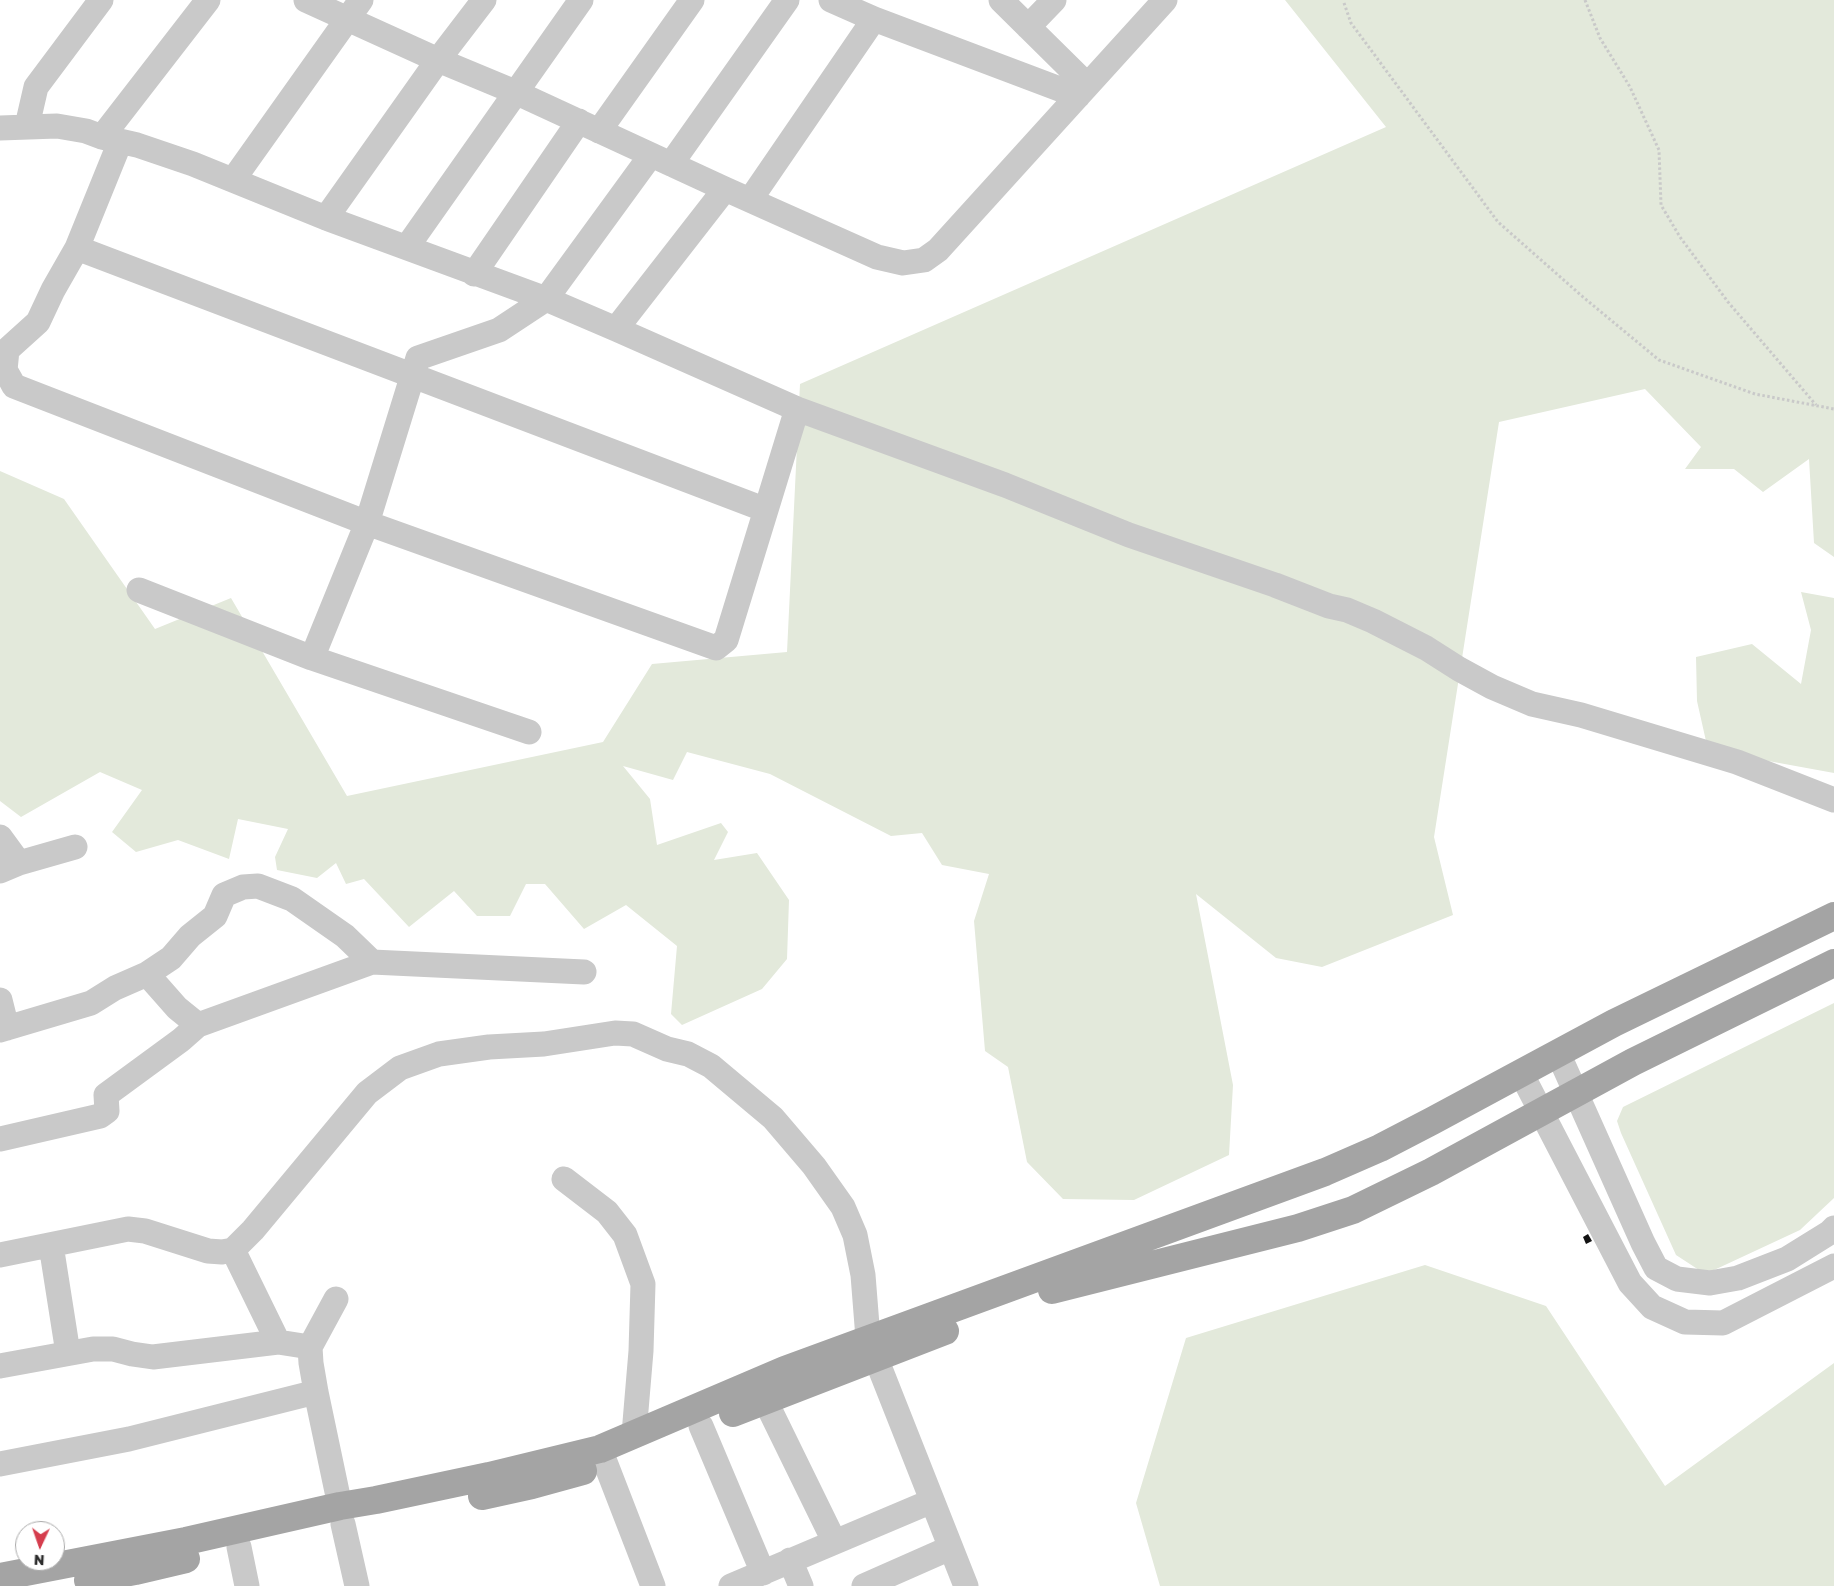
<!DOCTYPE html>
<html>
<head>
<meta charset="utf-8">
<style>
  body { margin:0 }
  #map { position:relative; width:1834px; height:1586px; overflow:hidden; background:#fff; font-family:"Golos Text",sans-serif }
  canvas { display:block }
  .north { position:absolute; left:15px; top:1521px; width:50px; height:50px; box-sizing:border-box; background:#fff; border:1px solid #ababab; border-radius:50%; rotate:183deg; font-size:14px; font-weight:700; line-height:20px; text-align:center; color:#2c2c2c }
  .north::after { content:''; display:block; margin:auto; width:18px; height:22px; background:#d53d4d; clip-path:polygon(50% 0,100% 100%,50% 72%,0 100%) }
</style>
</head>
<body>
<div id="map">
<canvas width="1834" height="1586"></canvas>
<div class="north">N</div>
</div>
<script>
const ctx = document.querySelector('canvas').getContext('2d');
ctx.lineJoin = 'round';
function fill(path, color) { ctx.fillStyle = color; ctx.fill(path, 'evenodd'); }
const poly = rows => new Path2D(rows.map(r => 'M' + r).join(''));
function strokePath(path, color, width, dash) { ctx.strokeStyle = color; ctx.lineWidth = width; ctx.lineCap = dash ? 'butt' : 'round'; ctx.setLineDash(dash || []); ctx.stroke(path); }
fill(poly([
  [1285,0,1834,0,1834,557,1814,543,1809,459,1763,492,1734,469,1685,469,1701,447,1645,389,1499,422,1434,837,1453,915,1322,967,1276,958,1196,894,1233,1085,1229,1155,1134,1200,1063,1199,1027,1162,1008,1067,985,1051,974,921,989,874,942,865,922,833,891,836,770,774,687,752,673,780,623,766,650,799,657,845,721,823,728,832,714,860,757,853,789,900,787,959,762,989,682,1025,671,1014,677,946,626,905,584,929,545,884,526,884,510,916,477,916,454,891,409,927,364,879,346,884,336,863,317,878,277,870,275,857,288,829,238,819,229,859,178,840,136,852,112,832,142,790,100,772,21,817,0,801,0,471,64,499,155,629,231,598,347,796,603,742,652,664,787,652,800,384,1386,127],
  [1801,592,1834,598,1834,773,1708,750,1697,701,1696,657,1752,644,1801,684,1811,630],
  [1834,1003,1834,1198,1800,1230,1712,1271,1699,1270,1676,1255,1621,1133,1617,1121,1623,1107],
  [1425,1265,1546,1306,1665,1486,1834,1363,1834,1586,1160,1586,1136,1503,1186,1338]
]), '#e3e9db');
fill(poly([
  [1588,1234,1592,1241,1586,1244,1583,1237]
]), '#131313');
strokePath(poly([
  [1585,0,1600,38,1630,87,1659,150,1661,205,1680,237,1728,302,1816,405],
  [1344,3,1351,23,1498,222,1583,297,1659,360,1755,394,1834,409]
]), '#c9c9c9', 3, [2.5, 2.5]);
strokePath(poly([
  [306,0,438,60,515,92,725,189,877,257,903,263,924,260,938,250,1165,0],
  [831,0,874,19,1078,96],
  [1001,0,1087,85],
  [1028,27,1054,0],
  [27,126,36,87,101,0],
  [0,128,57,126,86,131,102,137,137,145,193,164,326,218,546,299,616,329,797,409,1005,485,1129,535,1275,585,1329,606,1347,610,1373,621,1426,648,1459,669,1492,687,1532,704,1581,715,1737,762,1834,800],
  [599,131,692,0],
  [102,137,208,0],
  [120,142,77,248,53,290,38,322,7,350,5,370,14,386,367,523,716,648,726,640,797,409],
  [671,164,787,0],
  [233,180,361,0],
  [750,200,874,19],
  [326,218,438,60,484,0],
  [407,247,581,0],
  [77,248,766,510],
  [474,274,579,121],
  [616,329,725,189],
  [139,590,312,658,529,732],
  [312,658,367,523,418,358,499,330,546,299,651,155],
  [0,837,19,863],
  [0,871,19,863,75,847],
  [147,974,177,1008,198,1025],
  [0,1000,7,1028],
  [0,1030,91,1003,115,988,147,974,171,958,190,936,215,916,224,895,243,887,258,886,292,899,345,936,372,962],
  [1558,1053,1643,1243,1656,1268,1677,1279,1710,1283,1738,1278,1787,1259,1829,1233,1834,1228],
  [1521,1073,1630,1283,1652,1307,1685,1322,1723,1323,1834,1266],
  [0,1139,100,1116,107,1111,106,1095,181,1040,198,1025,372,962,584,972],
  [564,1179,607,1212,625,1235,643,1284,641,1351,634,1434],
  [51,1245,68,1353],
  [233,1250,278,1342],
  [0,1255,128,1229,145,1231,208,1251,222,1252,233,1250,253,1230,367,1093,400,1068,439,1054,489,1047,544,1044,615,1033,633,1034,667,1049,688,1054,711,1066,773,1118,814,1166,843,1207,855,1235,863,1275,868,1338,966,1586],
  [336,1299,310,1347,311,1363,316,1392,340,1506],
  [0,1366,93,1349,113,1349,132,1354,153,1357,278,1342,310,1347],
  [765,1400,834,1541],
  [701,1426,763,1573],
  [600,1449,653,1586],
  [0,1464,129,1439,316,1392],
  [343,1524,357,1586],
  [239,1547,247,1586],
  [790,1560,801,1586],
  [731,1586,932,1501],
  [864,1586,950,1548]
]), '#c9c9c9', 25);
strokePath(poly([
  [1052,1290,1298,1228,1353,1210,1431,1172,1633,1062,1834,963],
  [733,1413,945,1331],
  [482,1496,532,1485,583,1471],
  [0,1577,186,1541,340,1506,376,1500,489,1476,600,1449,785,1370,1325,1172,1380,1148,1432,1121,1614,1023,1834,916],
  [88,1580,135,1571,186,1559]
]), '#a4a4a4', 28);
</script>
</body>
</html>
